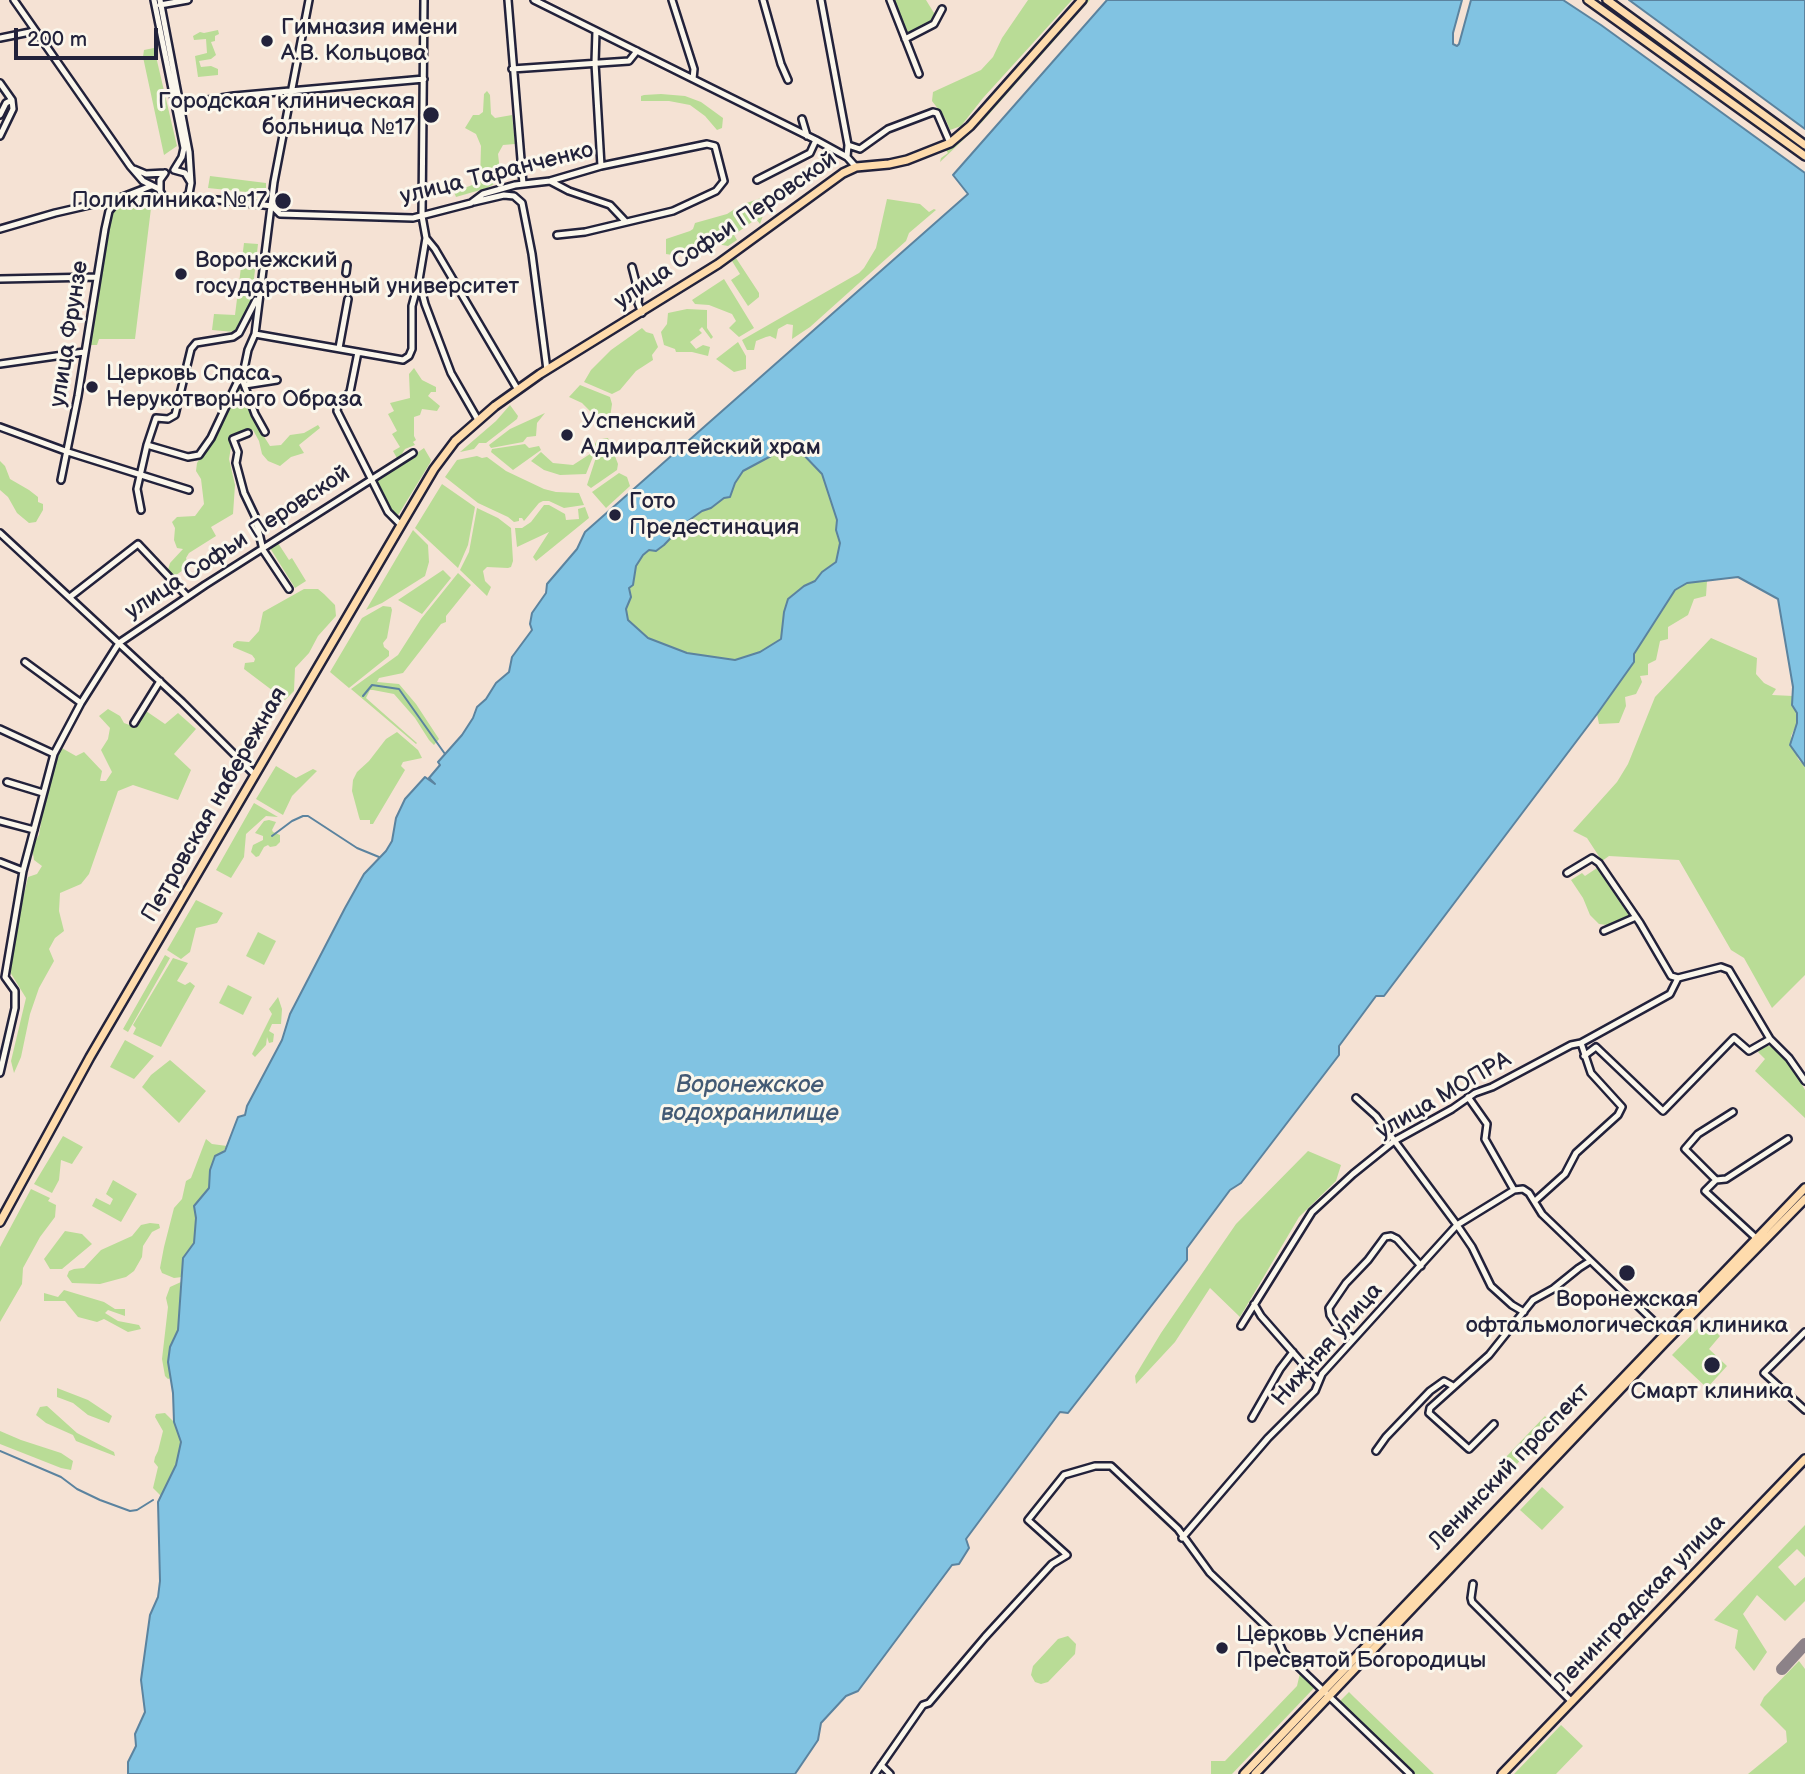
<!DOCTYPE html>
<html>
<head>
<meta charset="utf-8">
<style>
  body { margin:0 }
  #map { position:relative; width:1805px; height:1774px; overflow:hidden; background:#f5e2d4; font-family:"Balsamiq Sans",sans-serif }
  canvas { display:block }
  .scale { position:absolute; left:14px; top:28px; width:144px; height:32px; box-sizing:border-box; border:4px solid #22223b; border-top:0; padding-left:9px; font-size:21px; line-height:24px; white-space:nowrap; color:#22223b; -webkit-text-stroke:5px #fbf7ec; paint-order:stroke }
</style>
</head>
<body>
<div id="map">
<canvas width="1805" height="1774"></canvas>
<div class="scale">200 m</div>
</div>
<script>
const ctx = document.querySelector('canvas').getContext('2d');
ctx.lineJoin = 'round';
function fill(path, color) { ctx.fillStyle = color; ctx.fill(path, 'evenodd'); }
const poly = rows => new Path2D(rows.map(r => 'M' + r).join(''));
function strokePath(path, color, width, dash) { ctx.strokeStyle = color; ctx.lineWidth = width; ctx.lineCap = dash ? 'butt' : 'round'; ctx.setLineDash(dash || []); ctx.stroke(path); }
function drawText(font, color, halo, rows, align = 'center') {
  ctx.font = font + ' "Balsamiq Sans",sans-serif'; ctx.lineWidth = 6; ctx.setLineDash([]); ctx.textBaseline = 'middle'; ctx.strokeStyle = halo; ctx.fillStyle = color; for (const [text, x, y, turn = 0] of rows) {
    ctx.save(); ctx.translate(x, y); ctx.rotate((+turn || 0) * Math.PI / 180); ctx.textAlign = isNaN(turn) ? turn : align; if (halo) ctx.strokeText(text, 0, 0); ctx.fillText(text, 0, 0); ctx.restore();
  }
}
fill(poly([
  [893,0,926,0,934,13,934,21,909,36],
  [1028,0,1072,0,983,98,961,126,950,130,945,118,932,101,933,92,981,70,993,57,1002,38],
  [1086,0,1090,0,983,121,940,162,941,158,948,153,946,150,949,146,971,129],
  [218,30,219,34,215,36,215,41,211,42,216,55,211,59,199,61,201,67,211,66,218,69,218,75,198,77,195,56,207,53,206,39,194,40,193,36,200,32,204,33],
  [154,48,177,146,164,155,143,57,144,50],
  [487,91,490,95,491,114,495,118,512,115,515,144,503,145,498,154,501,180,487,188,456,197,454,192,480,182,481,146,476,134,465,128,473,115,479,115,483,112,484,94],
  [661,94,685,96,701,102,723,118,722,128,717,130,705,116,690,105,669,101,641,101,641,96,644,95],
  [210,176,266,183,266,194,208,188],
  [775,192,780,196,765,210,760,224,756,219,734,235,737,240,728,246,717,244,704,238,696,248,679,256,666,254,666,239,690,231,693,229,695,223,727,214,741,205,761,198,767,200],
  [147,198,152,200,135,339,99,339,97,345,91,345,89,341,111,212,121,201],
  [887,199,920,204,929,212,934,209,936,210,909,233,906,241,810,327,792,339,793,325,787,324,778,329,776,339,770,336,766,337,756,341,754,350,747,350,742,340,859,273,864,268,876,248],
  [244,243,258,244,251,305,234,332,212,330,214,314,235,315],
  [736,258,759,293,759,297,748,306,731,280,740,274,732,261],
  [724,279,754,328,739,337,729,328,736,321,732,314,709,305,695,304,692,300],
  [687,309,707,310,707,328,713,337,711,339,702,327,699,330,702,333,690,342,696,349,703,345,710,347,708,356,692,352,676,352,675,349,664,345,661,332,667,324,668,313],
  [642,328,646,332,653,334,658,347,652,355,653,360,636,371,620,390,612,394,584,382,591,370,611,350],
  [738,342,746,356,746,369,734,372,716,359],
  [414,368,422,380,436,387,436,392,431,392,428,396,440,406,437,411,422,409,420,415,414,417,414,436,416,440,413,442,415,445,405,449,398,460,393,451,400,447,392,434,397,431,388,414,394,411,390,403,410,398,409,374],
  [580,385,610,397,612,404,610,418,597,418,582,403,569,397],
  [237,389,240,389,256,424,270,446,281,445,290,435,304,433,318,425,320,428,299,445,304,453,291,457,280,466,268,461,262,454,259,441,253,430,233,435,229,459,235,485,233,514,211,527,216,536,189,553,186,558,188,564,183,570,175,576,168,570,170,563,183,549,177,548,174,540,175,528,172,522,177,517,195,516,204,504,201,479,196,471,197,463,211,441],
  [510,405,518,416,517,419,486,443,479,443,474,449,460,452,496,421],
  [545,413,537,423,536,436,527,437,523,442,491,448,489,445,510,429],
  [608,438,618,464,617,470,591,488,587,485,602,439],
  [597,440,598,444,586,474,560,475,544,470,531,461,541,452,553,463,573,465,590,454],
  [525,444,529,448,539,446,541,450,513,470,491,452,492,449],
  [781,446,787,446,800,451,822,474,837,520,836,530,840,543,837,562,822,572,815,581,804,586,784,612,781,639,760,652,735,660,710,658,687,653,648,638,628,620,626,608,631,597,629,588,633,585,636,566,643,555,649,550,664,545,684,524,702,511,711,508,724,498,730,497,735,483,743,471,770,456,773,450],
  [424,448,431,460,430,463,397,517,388,507,377,481],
  [477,456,482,458,487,457,506,471,544,489,556,492,579,493,584,505,564,508,549,501,543,501,539,503,524,521,522,518,519,518,519,521,514,522,508,517,478,503,445,477,457,460],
  [0,461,5,466,10,479,29,490,38,497,38,502,43,504,43,510,36,522,29,523,17,513,8,497,0,490],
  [619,473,627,477,630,486,606,508,592,492],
  [442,484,475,507,468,545,458,568,415,528],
  [544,505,549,505,565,514,566,520,579,519,578,509,585,507,589,518,536,561,533,557,549,532,517,547,515,528,522,528,531,522],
  [477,508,498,518,511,528,513,561,511,567,508,568,487,567,483,571,485,581,491,587,487,596,460,570,469,552],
  [413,530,428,545,429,562,425,576,382,603,366,610],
  [278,543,289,560,292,558,306,581,295,588,270,548],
  [443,570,451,578,422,614,398,600],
  [458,573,471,585,446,616,446,622,441,624,403,673,379,678,377,682,399,684,416,704,439,739,434,745,429,740,415,718,394,694,373,690,370,690,366,698,417,743,416,744,351,689,398,655,421,619],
  [1707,581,1706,596,1694,599,1688,615,1668,627,1668,639,1660,641,1656,660,1648,664,1648,675,1640,676,1642,682,1636,694,1625,697,1626,706,1619,723,1599,724,1597,714,1634,662,1634,654,1675,590,1687,583],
  [304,589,318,589,324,594,335,605,336,616,318,636,309,653,295,668,294,691,285,700,244,669,245,663,254,662,255,659,252,655,233,647,233,644,237,641,249,642,259,631,263,612],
  [383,606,391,607,392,610,387,638,383,643,384,647,389,651,389,656,349,688,330,672,362,618],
  [1711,638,1757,658,1756,674,1764,683,1776,689,1772,695,1793,696,1792,705,1797,713,1797,723,1791,736,1798,759,1805,766,1805,975,1772,1008,1744,958,1731,950,1679,860,1609,856,1602,861,1587,838,1573,831,1617,782,1628,764,1655,697],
  [108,709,120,716,124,723,135,727,146,711,165,724,178,713,196,729,174,754,191,770,178,800,133,785,118,791,89,874,81,884,60,893,59,911,64,931,55,938,49,949,54,961,39,988,30,1014,21,1057,14,1073,11,1061,26,998,10,972,14,938,28,877,37,874,42,866,34,860,32,846,39,835,46,793,60,747,76,756,84,752,102,771,100,781,106,781,112,772,101,750,108,739,110,728,99,716],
  [397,732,418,750,422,758,403,762,401,766,405,770,373,824,370,824,370,820,360,820,359,817,352,791,353,780,357,772,369,761,386,739],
  [276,766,296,778,313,769,317,771,292,796,283,815,256,799],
  [254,803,278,817,266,816,246,834,244,857,231,878,216,870],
  [269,820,276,822,272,830,273,832,280,835,280,842,276,846,270,847,268,845,264,847,259,856,256,857,251,852,253,845,263,840,263,836,255,833,264,821],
  [1597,868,1630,917,1607,925,1599,924,1590,915,1583,898,1571,880,1582,873,1585,876],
  [196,900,223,913,217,923,196,928,190,952,181,959,167,950],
  [258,932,276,941,264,965,246,956],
  [165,955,170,958,128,1032,123,1029],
  [173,958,188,963,177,981,185,985,190,982,195,986,161,1047,133,1034,136,1028,133,1025],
  [228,985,252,997,243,1015,219,1003],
  [278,997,282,1009,281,1024,272,1024,269,1031,274,1034,273,1042,269,1043,267,1037,266,1045,255,1057,252,1054,272,1014,269,1009],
  [125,1040,154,1056,134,1079,110,1067],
  [1765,1045,1773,1047,1790,1064,1805,1090,1805,1118,1755,1071,1765,1059,1758,1052],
  [170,1060,206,1091,179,1123,142,1087,151,1075],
  [63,1136,83,1147,72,1164,61,1160,59,1180,52,1193,34,1184],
  [206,1139,212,1144,227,1146,210,1170,209,1188,194,1206,196,1218,194,1243,183,1258,182,1277,174,1278,162,1273,160,1268,164,1247,174,1208,182,1199,186,1181,191,1178],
  [1308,1151,1341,1165,1336,1181,1299,1217,1240,1317,1210,1288,1175,1342,1136,1384,1135,1376,1161,1333,1236,1224],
  [113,1180,137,1194,121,1222,92,1206,96,1198,110,1205,113,1199,106,1194],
  [31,1189,50,1198,48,1201,56,1205,55,1217,40,1237,23,1268,22,1284,0,1322,0,1247],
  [150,1223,159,1224,160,1228,152,1232,143,1246,142,1257,134,1271,126,1277,100,1284,72,1283,67,1276,69,1271,74,1269,84,1268,101,1250,132,1236,141,1225],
  [65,1231,82,1234,92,1244,62,1269,50,1269,44,1259],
  [181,1282,178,1330,170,1347,168,1362,171,1378,168,1379,165,1376,162,1359,168,1307,166,1298,170,1287],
  [64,1290,104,1302,115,1309,125,1309,125,1316,108,1310,105,1313,118,1321,139,1325,141,1329,128,1332,104,1319,97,1322,78,1317,65,1301,44,1301,44,1293,58,1297],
  [1705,1321,1720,1336,1709,1349,1727,1366,1707,1388,1672,1355],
  [57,1388,88,1400,112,1416,109,1423,88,1415,73,1403,57,1397],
  [47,1406,77,1433,114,1452,115,1456,76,1441,73,1435,46,1423,36,1415,40,1407],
  [165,1413,174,1422,181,1442,176,1465,161,1496,153,1488,158,1467,154,1462,155,1457,158,1451,163,1431,155,1417,156,1414],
  [1545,1416,1553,1426,1515,1466,1506,1457],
  [0,1431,21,1440,61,1453,73,1461,71,1470,61,1468,0,1444],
  [1542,1487,1564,1507,1542,1530,1520,1510],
  [1805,1525,1805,1557,1797,1549,1778,1567,1795,1586,1805,1577,1805,1601,1785,1621,1757,1595,1743,1614,1767,1652,1754,1671,1735,1648,1738,1630,1714,1620],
  [1068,1636,1076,1644,1075,1654,1048,1682,1041,1684,1035,1682,1031,1675,1033,1666,1058,1639],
  [1799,1661,1805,1669,1805,1774,1748,1774,1787,1742,1786,1731,1760,1705,1764,1697],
  [1300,1673,1314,1688,1232,1774,1211,1774,1211,1761,1225,1761,1297,1686],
  [1349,1692,1355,1698,1434,1774,1415,1774,1339,1702],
  [1561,1725,1583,1746,1556,1774,1514,1774]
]), '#b9dc96');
const water = poly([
  [1107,0,1462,0,1453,33,1453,44,1457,46,1459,44,1471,0,1563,0,1601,25,1805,173,1805,766,1790,745,1797,723,1797,713,1792,705,1793,687,1778,599,1738,577,1687,583,1675,590,1634,654,1634,662,1597,714,1384,996,1376,996,1339,1046,1339,1055,1241,1183,1230,1190,1187,1248,1187,1260,1068,1413,1060,1412,966,1539,969,1548,959,1564,952,1565,858,1691,846,1696,821,1723,818,1740,795,1774,128,1774,128,1762,136,1746,135,1734,145,1712,141,1680,150,1615,158,1597,160,1581,158,1502,176,1465,181,1442,174,1422,173,1393,168,1362,170,1347,178,1330,183,1258,194,1243,196,1218,194,1206,209,1188,210,1170,215,1156,225,1151,238,1117,245,1115,247,1106,282,1040,290,1014,345,908,364,874,386,851,392,841,396,818,405,799,425,777,435,784,429,778,440,765,438,762,462,735,473,718,477,707,486,699,496,683,509,672,512,657,532,630,530,624,532,613,546,593,547,584,577,549,585,532,968,194,953,175,1107,0],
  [787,446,800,451,822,474,837,520,836,530,840,543,836,562,822,572,815,581,804,586,788,599,784,612,781,639,760,652,735,660,687,653,648,638,628,620,626,609,631,597,629,588,633,585,636,566,643,555,649,550,656,551,664,545,684,524,702,511,711,508,724,498,730,497,735,483,743,471,771,456,773,450,787,446],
  [1629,0,1805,0,1805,129,1629,0]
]);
fill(water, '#81c3e2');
strokePath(water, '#5b839f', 2);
strokePath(poly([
  [363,696,372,685,399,689,445,754],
  [272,836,292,821,303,816,308,816,357,848,379,857],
  [0,1451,61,1477,77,1489,100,1500,130,1511,137,1510,153,1500]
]), '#5b839f', 2);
strokePath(poly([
  [1782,1669,1805,1644]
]), '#8c8288', 12);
const minor = poly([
  [14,0,130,166,143,181,159,189],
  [154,0,184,148,182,157,174,170],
  [160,0,189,152,191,183],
  [424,0,422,216,426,238,435,249,518,390],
  [508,0,523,184],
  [534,0,816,140,847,157,856,167],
  [672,0,694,69,693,79],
  [763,0,781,64,788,80],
  [821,0,848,145,847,157],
  [890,0,919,74],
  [160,5,188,0],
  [596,31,595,63,601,166],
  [0,38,35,31],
  [905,39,934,24,942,9],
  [512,69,629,61,637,51],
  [0,83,12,100,13,109,0,136],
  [175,105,234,96,424,79],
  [0,115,6,103,12,100],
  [802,119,807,136],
  [848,145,860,149,888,129,933,112,937,113,950,143],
  [134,169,146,174,165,173],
  [174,170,185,173,191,183,189,194,179,201],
  [165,173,160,180,160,191,164,198,172,202,194,203,203,199,230,201,272,206,280,214,413,218,471,203,483,194,515,185,550,181,601,166,707,144,715,146,724,181,716,191,673,211,585,232,557,235],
  [757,180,810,153,816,140],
  [550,181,569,191,610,205,625,221],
  [137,193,165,199],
  [474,202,504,195,514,196,522,203,532,254,547,370],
  [0,229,55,213,120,198,151,186],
  [632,267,639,294,638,303,642,313],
  [346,273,347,265],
  [0,279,97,277],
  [419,281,425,304,451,373,478,420],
  [255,334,403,360,409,356,412,349,412,306,419,280,426,238],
  [339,348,348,299],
  [358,352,350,392,338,405,337,411,388,512,401,525],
  [0,364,84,352],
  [245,385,277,380],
  [0,427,68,452,189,490],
  [265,432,255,414,242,379,248,350,255,334,274,182,309,0],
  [248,433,233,439,238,452,236,463,244,493,255,516,263,550,289,589],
  [147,445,188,457,199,455,211,438,237,383,242,379],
  [61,480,78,396,105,229,109,211,120,198],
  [141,510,137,489,147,445,156,418,168,419,175,415,191,349,196,343,233,337,239,333,256,300],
  [0,533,182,702,255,775],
  [70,597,138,544,187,596],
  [25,662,81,703],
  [134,723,160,681],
  [0,729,54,754],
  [7,782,43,793],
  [0,821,34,830],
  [0,862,23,871],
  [1567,873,1592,858,1599,863,1640,923,1671,976,1678,978],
  [1604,931,1636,917],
  [1584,1056,1596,1047,1663,1111,1734,1038,1749,1051,1770,1039],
  [0,1073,15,1008,15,991,5,977,23,871,54,754,81,703,119,643,205,585,413,453],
  [1468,1097,1487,1124,1485,1139,1514,1190,1523,1189,1529,1193,1542,1214,1665,1332],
  [1356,1098,1376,1116,1457,1225,1472,1247,1491,1286,1512,1305,1524,1312],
  [1716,1180,1685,1149,1698,1134,1733,1112],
  [1716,1180,1705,1191,1756,1238],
  [1716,1180,1726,1179,1788,1139],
  [1535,1201,1565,1174,1576,1153,1618,1115,1622,1107,1591,1073,1581,1043],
  [1254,1304,1261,1316,1318,1381],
  [1241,1326,1312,1212,1353,1174,1394,1141,1452,1109,1475,1093,1492,1087,1571,1045,1581,1043,1670,994,1678,978,1721,967,1729,970,1770,1039,1789,1058,1805,1081],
  [1805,1332,1764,1373,1805,1410],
  [1353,1339,1336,1324,1330,1315,1329,1308,1346,1283,1368,1260,1385,1237,1391,1236,1397,1239,1421,1266],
  [1252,1418,1280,1369,1293,1352],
  [1494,1424,1469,1449,1429,1413,1430,1408,1489,1355,1533,1300,1553,1289,1579,1268,1590,1261],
  [1376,1451,1386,1437,1430,1391,1444,1381,1453,1386],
  [1182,1538,1268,1438,1315,1391,1322,1374,1457,1225,1514,1190],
  [1473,1584,1471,1598,1472,1602,1572,1702],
  [881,1765,890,1774],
  [875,1774,923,1705,929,1703,985,1637,1052,1564,1067,1555,1028,1520,1064,1475,1095,1466,1111,1466,1178,1529,1210,1573,1276,1636,1283,1652,1410,1774]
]);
const major = poly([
  [1588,0,1805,156],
  [1607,0,1805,145],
  [0,1222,90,1057,401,525,434,469,455,441,495,406,540,374,718,264,843,173,856,167,889,164,907,160,950,143,970,126,1082,0],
  [1244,1774,1805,1188],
  [1255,1774,1664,1343,1805,1199],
  [1502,1774,1805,1459]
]);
strokePath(minor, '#22223b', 10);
strokePath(major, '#22223b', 12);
strokePath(minor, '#fbf7ec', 5);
strokePath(major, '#fedbac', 7);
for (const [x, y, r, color] of [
  [267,41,7,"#22223b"],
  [431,115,9,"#22223b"],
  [283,201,9,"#22223b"],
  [181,274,7,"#22223b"],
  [92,387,7,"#22223b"],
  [567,435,7,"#22223b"],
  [615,515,7,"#22223b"],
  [1627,1273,9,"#22223b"],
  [1712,1365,9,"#22223b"],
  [1222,1648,7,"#22223b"]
]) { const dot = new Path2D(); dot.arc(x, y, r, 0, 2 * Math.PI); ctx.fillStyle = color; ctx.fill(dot); strokePath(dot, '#fbf7ec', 2.5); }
drawText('23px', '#22223b', '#fbf7ec', [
  ["Гимназия имени",281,28],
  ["А.В. Кольцова",281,54],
  ["Городская клиническая",415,102,"right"],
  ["больница №17",415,128,"right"],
  ["Поликлиника №17",267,201,"right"],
  ["Воронежский",195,261],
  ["государственный университет",195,287],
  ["Церковь Спаса",106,374],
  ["Нерукотворного Образа",106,400],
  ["Успенский",581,422],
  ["Адмиралтейский храм",581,448],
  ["Гото",629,502],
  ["Предестинация",629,528],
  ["Воронежская",1627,1300,"center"],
  ["офтальмологическая клиника",1627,1326,"center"],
  ["Смарт клиника",1712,1392,"center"],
  ["Церковь Успения",1236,1635],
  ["Пресвятой Богородицы",1236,1661]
], 'left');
drawText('23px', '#22223b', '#fbf7ec', [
  ["улица Таранченко",497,174,-14],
  ["улица Софьи Перовской",726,231,-34],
  ["улица Фрунзе",70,334,-81],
  ["улица Софьи Перовской",238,543,-33],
  ["Петровская набережная",215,805,-60],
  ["улица МОПРА",1444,1096,-30],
  ["Нижняя улица",1328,1345,-49],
  ["Ленинский проспект",1510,1467,-46],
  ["Ленинградская улица",1640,1603,-46]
]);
drawText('italic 24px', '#435a75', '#fbf7ec', [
  ["Воронежское",750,1086],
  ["водохранилище",750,1114]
]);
</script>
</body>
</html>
